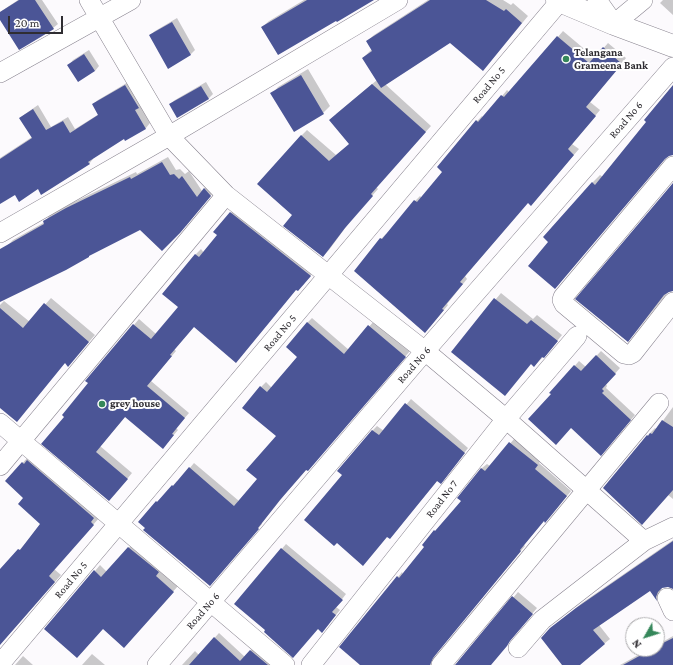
<!DOCTYPE html>
<html>
<head>
<meta charset="utf-8">
<style>
  body { margin:0 }
  #map { position:relative; width:673px; height:665px; overflow:hidden; background:#fcfafd; font-family:"Crimson Pro",serif }
  canvas { display:block }
  .north { position:absolute; left:625px; top:617px; width:40px; height:40px; box-sizing:border-box; background:#fff; border:1px solid #acabad; border-radius:50%; rotate:231deg; font-size:11px; font-weight:700; line-height:16px; text-align:center; color:#2f2d32 }
  .north::after { content:''; display:block; margin:auto; width:14px; height:18px; background:#35875a; clip-path:polygon(50% 0,100% 100%,50% 72%,0 100%) }
  .scale { position:absolute; left:8px; top:16px; width:55px; height:18px; box-sizing:border-box; border:2px solid #2f2d32; border-top:0; padding-left:5px; font-size:12px; line-height:14px; white-space:nowrap; color:#2f2d32; -webkit-text-stroke:3px #fff; paint-order:stroke }
</style>
</head>
<body>
<div id="map">
<canvas width="673" height="665"></canvas>
<div class="north">N</div>
<div class="scale">20 m</div>
</div>
<script>
const ctx = document.querySelector('canvas').getContext('2d');
ctx.lineJoin = 'round';
function fill(path, color) { ctx.fillStyle = color; ctx.fill(path, 'evenodd'); }
const poly = rows => new Path2D(rows.map(r => 'M' + r).join(''));
function strokePath(path, color, width, dash) { ctx.strokeStyle = color; ctx.lineWidth = width; ctx.lineCap = dash ? 'butt' : 'round'; ctx.setLineDash(dash || []); ctx.stroke(path); }
function drawText(font, color, halo, rows, align = 'center') {
  ctx.font = font + ' "Crimson Pro",serif'; ctx.lineWidth = 4; ctx.setLineDash([]); ctx.textBaseline = 'middle'; ctx.strokeStyle = halo; ctx.fillStyle = color; for (const [text, x, y, turn = 0] of rows) {
    ctx.save(); ctx.translate(x, y); ctx.rotate((+turn || 0) * Math.PI / 180); ctx.textAlign = isNaN(turn) ? turn : align; if (halo) ctx.strokeText(text, 0, 0); ctx.fillText(text, 0, 0); ctx.restore();
  }
}
fill(poly([
  [18,0,42,0,58,24,53,28,0,18,0,12],
  [304,0,372,0,337,19,262,27,269,21],
  [428,0,503,0,511,5,513,3,528,16,489,63,450,42,385,84,431,126,376,187,378,189,351,220,329,250,323,256,294,215,301,136,307,130,336,155,350,144,336,114,377,80,363,58,372,49,367,41,374,35],
  [663,0,673,0,673,15,660,3],
  [177,18,195,50,191,54,169,67,150,35,155,31],
  [563,31,595,58,608,43,626,58,590,102,600,110,572,144,579,149,536,199,528,202,465,276,467,279,447,304,448,305,430,327,381,239,386,234,387,235,415,201,420,196,422,198,444,172,477,121,482,116,484,118,507,90,510,93],
  [89,50,99,66,95,71,69,65,73,60],
  [308,69,330,106,323,113,272,94,278,87],
  [130,81,143,102,140,105,150,123,146,128,126,139,125,137,93,158,93,159,89,164,38,188,15,194,0,203,0,158,32,137,20,118,25,114,38,105,51,127,68,117,75,129,99,114,93,104,98,100],
  [206,82,213,94,208,99,170,104,175,100],
  [673,87,673,154,667,156,555,288,550,241,544,237,593,182,600,175,603,177,647,122],
  [168,157,176,170,180,169,185,174,189,171,202,191,210,183,216,189,186,226,140,229,0,301,0,250,7,246,13,240,45,222,50,215,72,203,136,172,137,174],
  [673,185,673,291,668,292,635,333,628,340],
  [235,208,315,270,303,285,297,289,194,326,174,349,176,351,151,381,189,413,176,428,178,430,168,442,126,416,100,446,132,473,114,495,66,416,89,383,87,381,139,319,156,334,179,307,164,294,196,254,201,249,204,253,219,235,231,213],
  [501,293,533,319,537,315,562,335,549,351,534,366,531,364,452,352],
  [51,298,95,335,74,359,65,363,0,407,0,305,4,301,30,322],
  [312,318,349,350,374,321,410,351,312,465,307,469,285,494,262,523,262,524,215,579,157,502,162,498,177,481,178,482,194,463,239,501,258,479,277,436,261,387,266,382,272,388,298,356,307,323],
  [601,351,620,368,606,384,607,386,606,388,635,415,605,450,551,393,579,361,586,367],
  [411,399,468,448,445,478,438,480,390,538,343,474,372,431,377,426,384,431],
  [673,407,673,499,668,495,604,488,648,435,655,428,656,429,659,426],
  [515,438,541,460,539,463,571,491,550,517,544,520,524,545,525,546,437,652,434,658,436,665,360,665,398,577,402,572,403,574,462,501,459,498,482,468,487,464,490,466],
  [29,456,100,517,54,569,61,575,12,631,0,633,0,571,26,543,41,523,25,498,6,481],
  [673,540,673,588,668,586,662,587,661,595,657,600,650,590,599,625,610,639,578,665,563,665,550,629,582,603],
  [134,542,178,586,129,641,95,571,100,565,107,572],
  [286,544,346,594,336,607,340,610,322,632,318,628,267,630,235,604],
  [518,592,537,608,489,665,457,665],
  [219,633,245,657,255,646,279,665,182,665,195,651,199,655],
  [673,636,673,665,620,665,649,649,657,649,657,645],
  [92,654,105,665,82,665],
  [23,656,33,665,15,665]
]), '#0003');
fill(poly([
  [19,0,35,0,54,29,19,50,0,20,0,12],
  [307,0,374,0,337,22,336,21,278,55,261,27],
  [430,0,486,0,504,11,506,9,522,23,483,71,450,43,381,88,362,58,372,51,366,41],
  [172,22,191,55,168,69,149,35],
  [557,36,589,63,603,47,622,64,586,107,596,116,568,149,574,155,531,206,528,203,460,282,463,284,442,309,444,310,425,333,354,271,380,238,382,239,414,200,417,202,442,172,437,167,476,120,478,122,501,95,504,97],
  [84,54,95,71,78,82,67,65],
  [301,75,324,114,294,132,270,93],
  [372,84,426,132,371,194,373,196,345,228,323,257,283,226,292,215,257,184,301,135,329,161,349,144,329,120],
  [125,85,139,108,135,110,146,129,125,141,124,139,88,162,90,164,41,195,38,189,19,202,15,195,0,204,0,159,32,138,19,118,33,109,46,130,63,121,70,133,98,115,92,104],
  [673,85,673,155,669,156,665,159,555,289,528,266,548,242,543,237,592,182,595,185,646,122,644,120],
  [201,86,209,99,177,118,169,104],
  [162,162,170,175,174,174,179,179,182,176,197,197,204,188,211,196,180,233,162,251,140,230,89,256,89,257,66,270,0,302,0,249,44,224,43,221,66,208,130,177,131,179],
  [673,183,673,291,669,292,664,295,628,342,575,299],
  [230,212,311,276,298,291,296,290,236,363,194,327,170,355,172,356,147,386,185,418,172,434,174,435,163,449,125,417,96,452,128,479,109,501,41,444,64,417,62,415,88,383,85,381,133,324,151,339,178,307,162,294,195,254,199,257,217,235,213,232],
  [494,298,527,324,531,320,558,341,544,358,542,357,534,367,531,364,505,396,451,352],
  [44,303,89,342,68,367,65,363,17,422,0,408,0,308,23,328],
  [307,322,344,354,368,325,406,357,308,471,306,470,280,500,258,528,259,529,210,586,143,530,145,528,138,522,156,501,157,502,172,485,173,486,189,467,234,506,257,479,246,470,276,436,242,408,260,386,267,392,297,357,286,347],
  [596,355,616,374,602,389,604,391,602,393,631,420,601,456,571,428,556,445,528,419,551,394,549,393,574,365,581,371],
  [405,403,465,453,441,484,437,481,390,539,387,537,363,566,337,543,334,546,304,520,342,475,337,471,372,430,379,435],
  [662,420,673,427,673,490,642,525,603,488,647,435,648,436,650,433,652,434],
  [509,442,538,465,535,469,567,496,545,523,544,521,520,550,521,551,433,658,430,665,360,665,339,647,397,576,399,578,424,547,422,545,434,530,435,531,461,501,457,498,481,468,485,471],
  [27,460,94,518,91,522,94,525,49,576,55,582,0,645,0,569,18,549,20,550,40,524,18,504,23,498,5,481,22,462,24,464],
  [673,541,673,589,668,587,662,588,658,592,656,597,657,601,650,591,593,630,605,644,580,665,562,665,541,638,550,628,576,608],
  [128,547,159,572,156,576,174,592,124,648,103,629,77,658,44,629,94,570,101,577],
  [281,548,343,600,332,612,336,615,322,633,318,629,293,658,264,632,265,630,234,604],
  [512,596,533,614,510,641,507,646,491,665,455,665],
  [214,637,240,661,250,650,268,665,189,665],
  [673,638,673,665,623,665,652,649,657,649,657,646]
]), '#4b5596');
const minor = poly([
  [89,0,169,136,226,195,425,351,506,419,644,541],
  [597,0,614,24,643,0],
  [0,73,131,0],
  [673,166,563,297,562,300,564,304,624,354,629,355,633,353,673,302],
  [0,233,169,136,398,0],
  [0,423,285,665],
  [0,466,226,195],
  [667,598,673,611],
  [518,648,542,620,644,541,673,527],
  [0,664,560,1],
  [157,665,425,351,673,67],
  [311,665,506,419,577,336],
  [441,665,659,403]
]);
const tertiary = poly([
  [557,0,614,24,673,46]
]);
strokePath(minor, '#87828e', 20);
strokePath(tertiary, '#87828e', 23);
strokePath(minor, '#fff', 19);
strokePath(tertiary, '#fff', 22);
for (const [x, y, r, color] of [
  [566,59,4,"#35875a"],
  [102,404,4,"#35875a"]
]) { const dot = new Path2D(); dot.arc(x, y, r, 0, 2 * Math.PI); ctx.fillStyle = color; ctx.fill(dot); strokePath(dot, '#fff', 1.5); }
drawText('bold 11px', '#2f2d32', '#fff', [
  ["Telangana",574,53],
  ["Grameena Bank",574,66],
  ["grey house",110,404]
], 'left');
drawText('11px', '#2f2d32', '#fff', [
  ["Road No 5",489,85,-50],
  ["Road No 6",626,120,-49],
  ["Road No 5",280,333,-50],
  ["Road No 6",414,365,-49],
  ["Road No 7",442,499,-52],
  ["Road No 5",71,580,-50],
  ["Road No 6",203,611,-49]
]);
</script>
</body>
</html>
